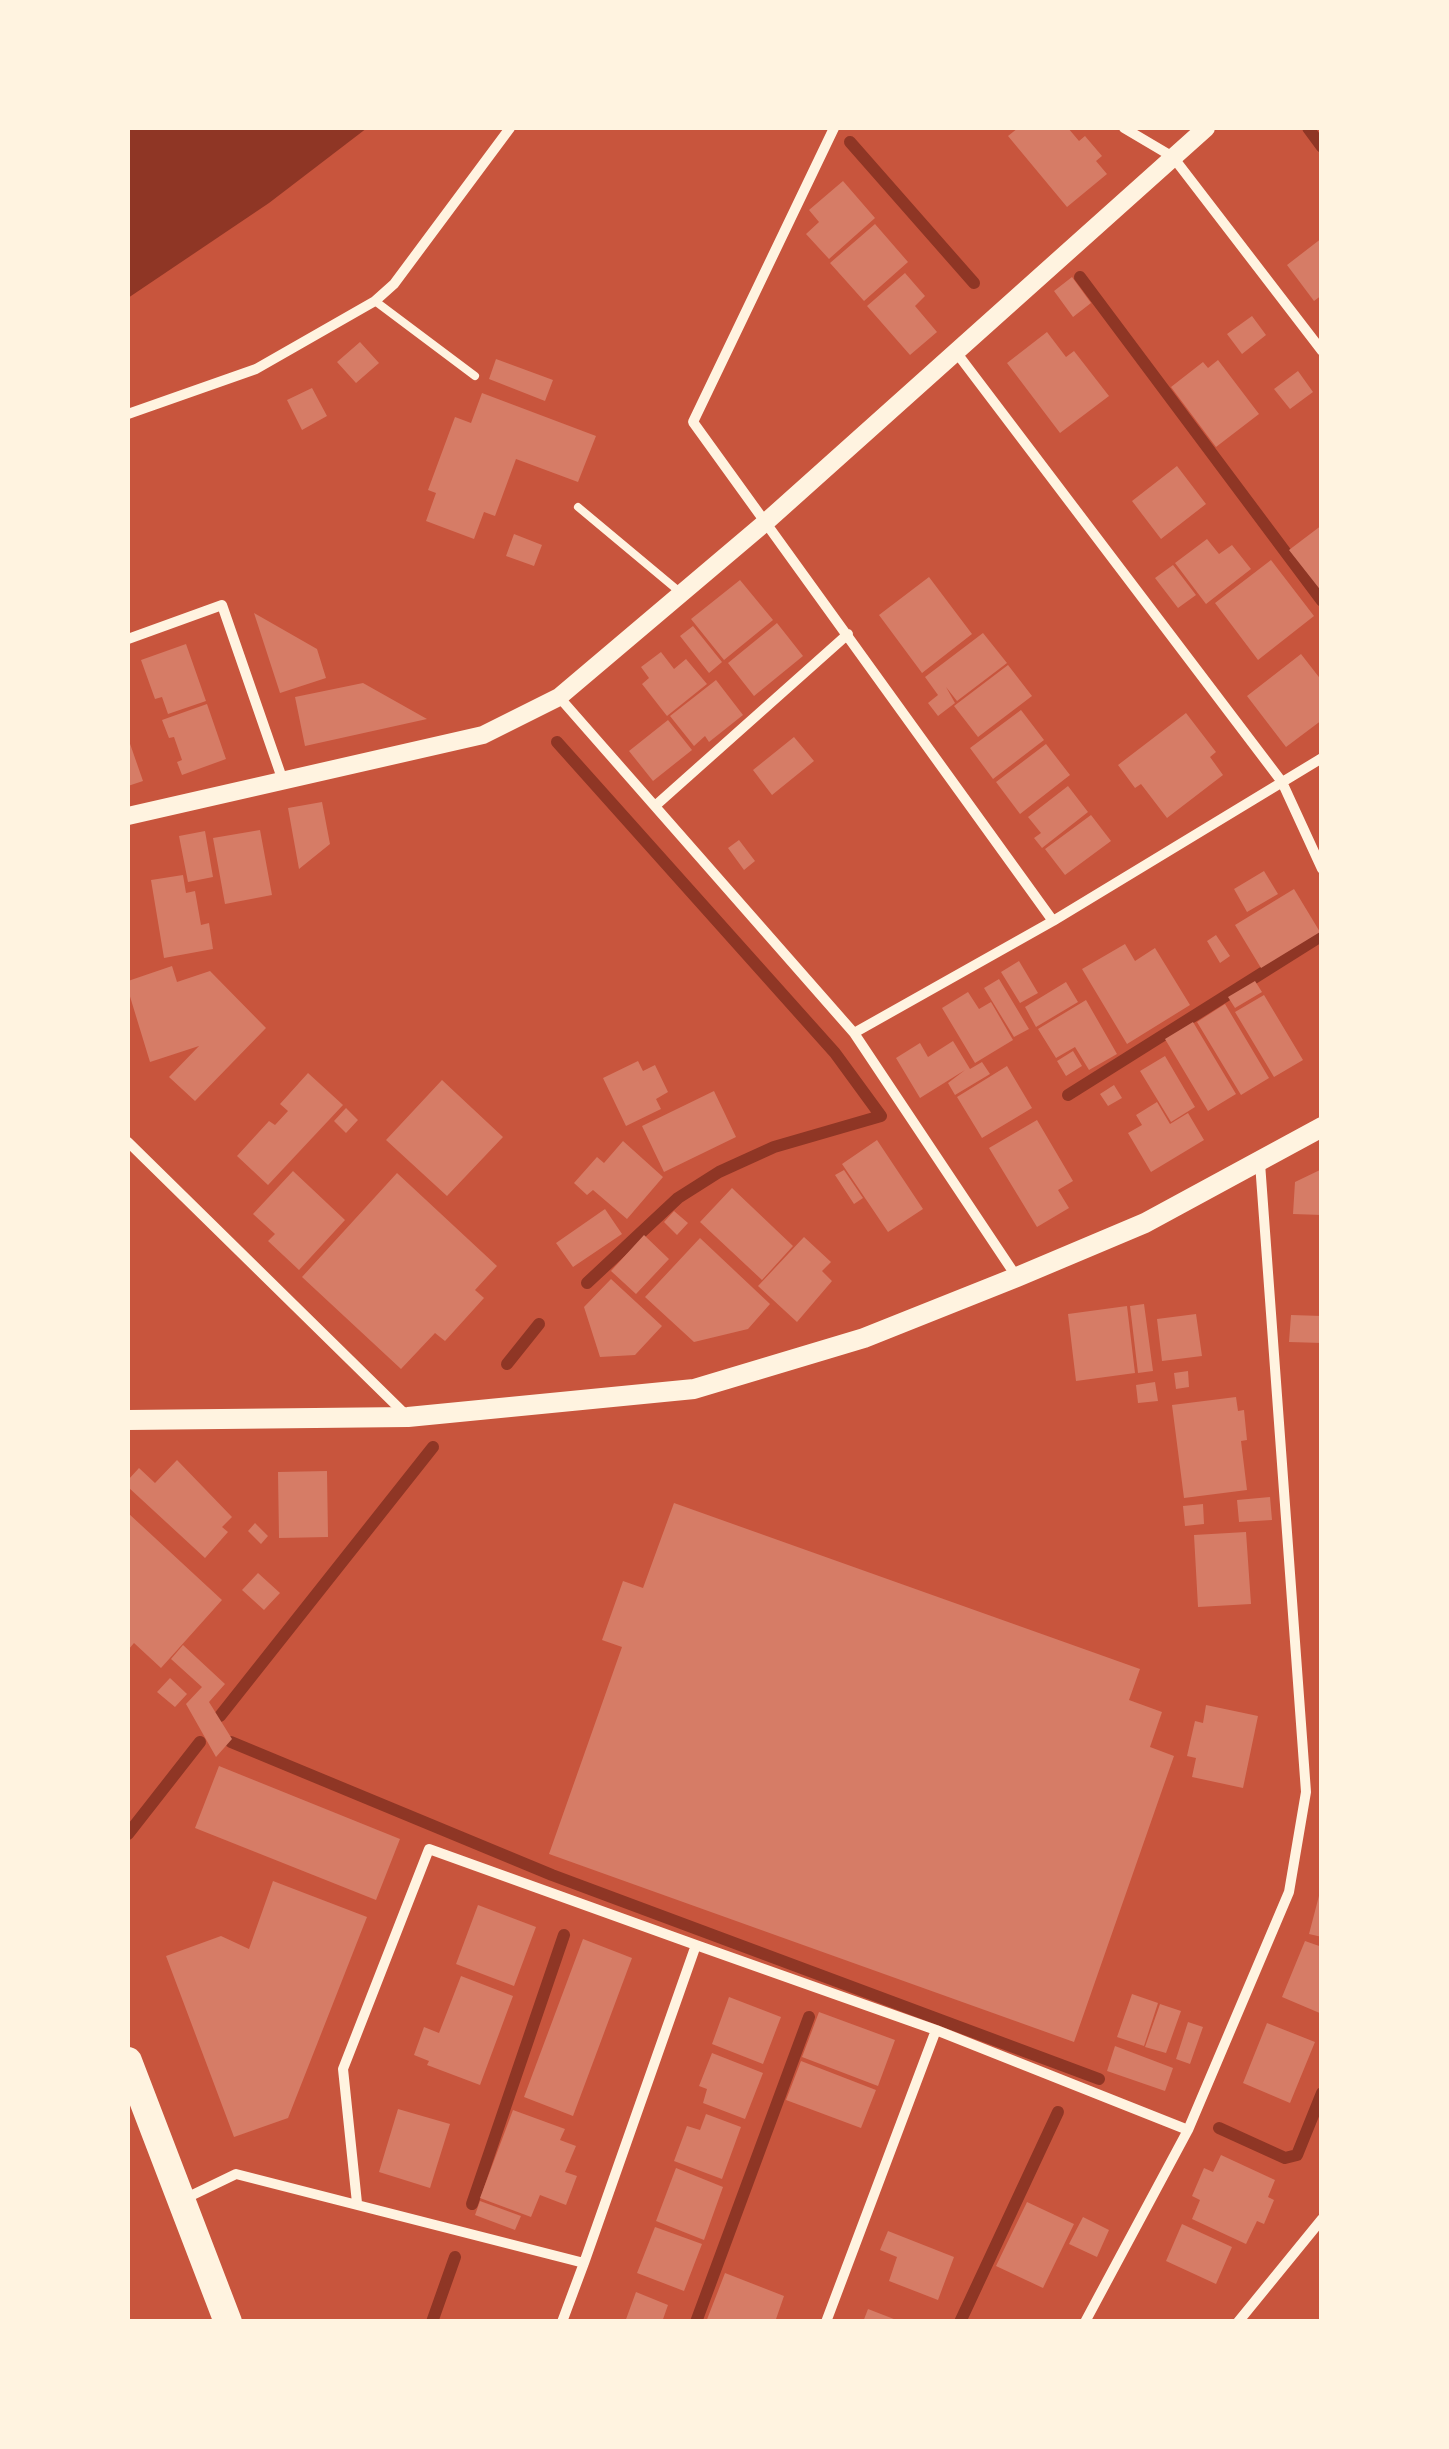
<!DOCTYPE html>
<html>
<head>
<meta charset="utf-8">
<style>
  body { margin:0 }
  #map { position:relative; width:1449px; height:2449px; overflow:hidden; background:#c8553d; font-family:"IBM Plex Sans",sans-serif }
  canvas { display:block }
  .frame { position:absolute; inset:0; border:130px solid #fff3e0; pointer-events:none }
</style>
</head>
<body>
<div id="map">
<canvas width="1449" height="2449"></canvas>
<div class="frame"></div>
</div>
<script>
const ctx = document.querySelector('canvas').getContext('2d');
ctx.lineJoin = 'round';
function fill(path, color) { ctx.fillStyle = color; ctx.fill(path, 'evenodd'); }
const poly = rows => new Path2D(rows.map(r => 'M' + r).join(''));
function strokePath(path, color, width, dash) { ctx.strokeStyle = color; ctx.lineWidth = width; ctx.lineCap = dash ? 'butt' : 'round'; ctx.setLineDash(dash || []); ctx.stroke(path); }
fill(poly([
  [128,128,367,128,269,203,128,298]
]), '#8f3625');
strokePath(poly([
  [1308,128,1322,147],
  [850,142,974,283],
  [1080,277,1322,601],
  [557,742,835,1053,881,1116,774,1147,719,1172,678,1198,587,1283],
  [1068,1095,1321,936],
  [507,1364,539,1324],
  [220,1716,433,1447],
  [231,1742,552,1875,1099,2079],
  [128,1834,200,1742],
  [1219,2128,1285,2158,1297,2155,1322,2093],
  [472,2204,564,1935],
  [432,2322,455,2257],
  [696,2322,809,2017],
  [960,2322,1058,2112]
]), '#8f3625', 12);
fill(poly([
  [1018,128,1068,128,1079,141,1085,136,1102,156,1096,161,1107,174,1067,207,1008,136],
  [843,181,875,218,829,259,806,234,819,222,809,210],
  [875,224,908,262,864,301,830,263],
  [1322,238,1322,295,1314,301,1287,265],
  [905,273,925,296,915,306,937,332,910,355,867,306],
  [1072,277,1091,303,1073,317,1054,291],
  [1252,316,1266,335,1242,354,1227,334],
  [1047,332,1066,357,1074,351,1109,396,1060,433,1007,363],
  [360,342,379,363,356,383,337,362],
  [496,359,553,380,545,401,489,379],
  [1218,360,1259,414,1216,447,1171,387,1203,362,1208,368],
  [1298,371,1313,392,1290,409,1274,389],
  [312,388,327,416,302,430,287,400],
  [482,393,596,436,578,482,516,459,495,516,484,512,474,539,426,521,436,493,428,490,455,417,471,423],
  [1177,466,1206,504,1161,539,1132,501],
  [1322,525,1322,592,1289,550],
  [514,534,542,545,534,566,506,556],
  [1207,539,1219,554,1232,545,1251,569,1206,604,1175,563],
  [1271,560,1314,616,1258,660,1215,603],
  [1173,565,1196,595,1178,608,1155,578],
  [929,577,972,634,922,673,879,615],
  [740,580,773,620,724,660,691,619],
  [254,613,317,649,326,678,280,693],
  [777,623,803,656,754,696,728,663],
  [693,626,722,662,709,673,680,636],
  [983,633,1007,663,957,701,946,687,955,703,938,716,928,703,938,695,925,677],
  [186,644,206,701,168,714,162,697,155,699,141,660],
  [661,652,674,669,686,659,707,684,667,716,642,684,649,678,641,667],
  [1301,654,1322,681,1322,720,1286,747,1247,696],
  [1008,665,1032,696,978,737,954,706],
  [716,680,743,715,709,742,705,736,694,746,670,716],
  [363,683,427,719,305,746,295,697],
  [207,704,226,759,182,775,177,762,182,760,174,737,169,738,162,720],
  [1021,710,1044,740,993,779,970,748],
  [1186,713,1216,752,1210,757,1223,775,1167,818,1141,784,1135,788,1118,765],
  [668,720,692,750,653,781,629,751],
  [794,737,814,761,772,795,753,770],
  [128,738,143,781,128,786],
  [1046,744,1070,775,1020,814,996,782],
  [1068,786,1088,812,1042,848,1034,838,1041,833,1028,817],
  [322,802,330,844,299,869,288,808],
  [1091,815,1111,841,1065,875,1045,849],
  [260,830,272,895,225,904,213,838],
  [205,831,213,877,188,882,179,836],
  [739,840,755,861,744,870,728,848],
  [1264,871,1278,894,1247,912,1234,889],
  [183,875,186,893,195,891,201,925,209,923,213,949,164,958,151,880],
  [1294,889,1320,932,1261,968,1235,925],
  [1216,935,1230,956,1220,963,1207,941],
  [1125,944,1135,961,1155,948,1190,1005,1127,1044,1082,969],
  [1019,961,1038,993,1020,1003,1001,972],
  [172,966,177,982,210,971,266,1028,195,1101,169,1077,199,1046,150,1062,128,990,128,981],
  [999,979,1029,1029,1014,1037,984,988],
  [1255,981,1262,992,1235,1008,1228,997],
  [1066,982,1078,1002,1036,1027,1025,1007],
  [968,992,979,1009,991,1002,1013,1040,975,1063,942,1008],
  [1264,995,1303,1060,1274,1077,1235,1012],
  [1086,1000,1117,1054,1089,1070,1075,1047,1056,1058,1038,1029],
  [1225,1004,1269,1078,1241,1095,1197,1022],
  [1193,1022,1236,1094,1208,1111,1165,1039],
  [953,1041,970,1069,982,1062,990,1074,955,1095,948,1083,965,1070,920,1098,896,1058,920,1043,928,1057],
  [1073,1051,1082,1066,1066,1076,1057,1061],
  [1165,1056,1195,1107,1171,1122,1140,1071],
  [638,1061,643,1071,655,1065,668,1092,656,1099,661,1109,626,1126,603,1078],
  [1007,1066,1032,1108,982,1138,957,1097],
  [308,1073,343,1105,268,1185,237,1156,269,1121,275,1125,288,1111,280,1104],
  [442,1080,503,1137,447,1196,386,1140],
  [1114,1085,1122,1098,1108,1106,1100,1094],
  [714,1091,736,1137,664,1172,642,1126],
  [1157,1102,1170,1124,1188,1113,1204,1140,1151,1172,1128,1133,1142,1125,1136,1115],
  [346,1108,358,1120,346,1133,334,1121],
  [1037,1120,1073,1181,1058,1190,1069,1208,1037,1227,989,1148],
  [877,1140,923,1209,888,1232,842,1164],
  [623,1141,663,1177,627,1219,593,1190,587,1195,574,1183,597,1157,604,1163],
  [1322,1169,1322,1215,1293,1214,1295,1182],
  [844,1170,863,1198,854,1204,835,1175],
  [293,1171,345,1220,299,1270,268,1241,275,1234,253,1214],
  [397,1173,497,1266,475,1290,484,1298,445,1341,435,1333,401,1369,302,1277],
  [732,1188,793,1246,762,1280,700,1222],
  [605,1209,622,1234,573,1267,556,1243],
  [674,1211,688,1223,677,1235,664,1222],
  [644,1235,669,1259,636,1294,611,1271],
  [804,1237,831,1262,822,1271,832,1281,797,1322,758,1286],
  [700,1238,770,1304,748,1329,694,1342,645,1297],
  [611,1279,662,1326,635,1355,600,1357,584,1307],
  [1144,1304,1153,1371,1138,1373,1130,1306],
  [1127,1306,1135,1373,1076,1381,1068,1314],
  [1196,1314,1202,1356,1162,1361,1157,1319],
  [1291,1315,1322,1316,1322,1343,1289,1342],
  [1188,1371,1189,1387,1176,1389,1174,1373],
  [1155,1382,1158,1401,1138,1403,1136,1385],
  [1236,1397,1238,1411,1244,1410,1247,1440,1241,1441,1247,1490,1184,1498,1172,1405],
  [177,1460,232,1517,222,1527,228,1532,205,1558,128,1487,128,1480,139,1468,155,1483],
  [327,1471,328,1537,279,1538,278,1472],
  [1270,1497,1272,1520,1239,1522,1237,1500],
  [674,1503,1140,1669,1129,1700,1162,1712,1150,1747,1174,1756,1074,2042,549,1854,622,1647,602,1640,623,1581,643,1588],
  [1203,1504,1204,1524,1185,1526,1183,1506],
  [128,1513,222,1600,161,1668,134,1643,128,1650],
  [255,1523,268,1536,261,1544,248,1531],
  [1246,1532,1251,1604,1198,1607,1194,1535],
  [258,1573,280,1593,264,1610,242,1590],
  [183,1645,225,1684,209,1702,232,1739,216,1757,186,1704,202,1687,171,1659],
  [170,1678,187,1694,175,1707,157,1692],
  [1206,1705,1258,1716,1243,1788,1192,1777,1196,1758,1187,1756,1195,1721,1203,1723],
  [219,1766,400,1839,376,1900,195,1828],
  [273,1881,367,1917,288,2118,234,2137,166,1956,221,1936,249,1949],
  [1320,1892,1322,1892,1322,1937,1309,1934],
  [478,1905,536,1927,514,1986,456,1964],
  [583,1939,632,1958,573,2116,524,2097],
  [1305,1941,1322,1947,1322,2014,1282,1997],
  [461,1976,513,1996,480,2085,427,2065,429,2061,414,2055,424,2027,439,2033],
  [1132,1994,1158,2003,1144,2046,1117,2037],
  [729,1997,781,2017,763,2064,712,2044],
  [1160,2004,1181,2011,1166,2053,1145,2047],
  [819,2012,895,2040,878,2086,802,2057],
  [1188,2022,1203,2027,1190,2064,1176,2059],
  [1267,2023,1315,2042,1290,2103,1243,2083],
  [1115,2046,1173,2068,1165,2091,1107,2071],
  [712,2053,763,2073,745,2119,703,2103,707,2089,699,2086],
  [801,2061,876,2090,861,2128,786,2100],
  [398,2109,450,2124,430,2188,379,2172],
  [513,2110,565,2129,560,2140,576,2146,565,2172,577,2176,566,2205,540,2195,531,2217,480,2198],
  [706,2114,741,2127,722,2179,674,2161,687,2126,700,2130],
  [1221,2155,1275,2180,1268,2197,1274,2200,1264,2224,1257,2221,1246,2244,1192,2219,1200,2200,1192,2196,1204,2168,1213,2172],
  [676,2168,723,2187,704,2240,656,2221],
  [480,2201,521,2216,515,2230,475,2215],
  [1027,2202,1074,2224,1043,2288,996,2266],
  [1083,2217,1109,2230,1097,2257,1069,2244],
  [1182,2224,1232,2247,1216,2284,1166,2261],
  [655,2227,702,2244,684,2291,637,2273],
  [888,2231,954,2257,938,2300,889,2281,897,2257,880,2250],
  [725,2273,784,2296,775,2322,706,2322],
  [636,2292,668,2305,662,2322,625,2322],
  [868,2309,899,2321,898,2322,863,2322]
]), '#d67c66');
strokePath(poly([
  [375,301,475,376],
  [578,507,681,593]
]), '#fff3e0', 8);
strokePath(poly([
  [834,128,693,422,1053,921],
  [1124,128,1173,157,1322,351],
  [956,352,1282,782,1322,869],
  [128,414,256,369,375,301,394,284,510,128],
  [128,639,222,605,283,781],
  [559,697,854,1033,1016,1276],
  [655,806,848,634],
  [854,1033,1053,921,1322,758],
  [128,1142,405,1414],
  [936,2030,1188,2130],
  [182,2200,236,2174,584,2263,696,1945,936,2030,826,2322],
  [357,2203,343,2069,429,1849,696,1945],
  [562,2322,584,2263],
  [1085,2322,1188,2130,1289,1892,1306,1792,1260,1163],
  [1238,2322,1322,2219]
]), '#fff3e0', 10);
strokePath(poly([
  [128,816,483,735,559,697,767,521,1206,128]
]), '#fff3e0', 18);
strokePath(poly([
  [128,1420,408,1417,694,1389,864,1338,1017,1277,1145,1223,1322,1127]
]), '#fff3e0', 20);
strokePath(poly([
  [128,2061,228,2322]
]), '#fff3e0', 28);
</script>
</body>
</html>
